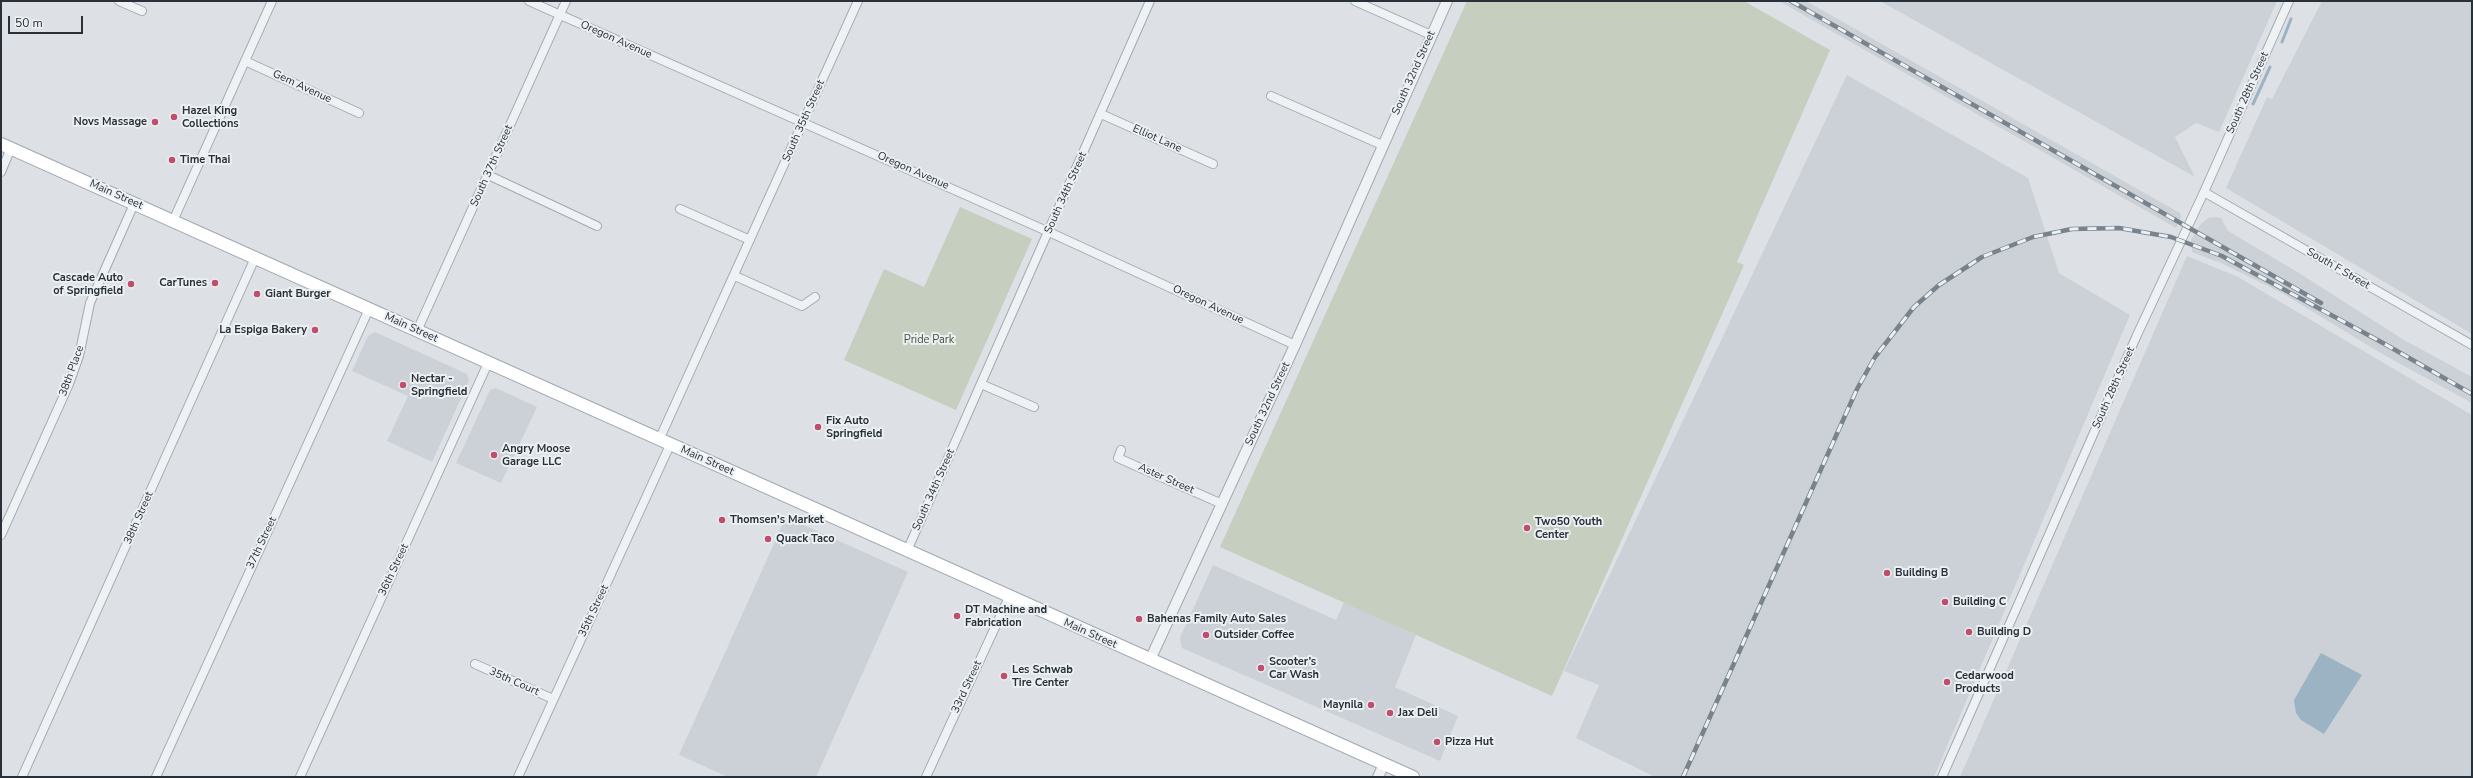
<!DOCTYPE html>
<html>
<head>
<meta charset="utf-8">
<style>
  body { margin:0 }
  #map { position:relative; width:2473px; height:778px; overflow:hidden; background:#dde1e5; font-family:"Nunito Sans",sans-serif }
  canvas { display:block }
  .frame { position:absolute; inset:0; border:2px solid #28313a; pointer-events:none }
  .scale { position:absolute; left:8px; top:16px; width:75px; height:18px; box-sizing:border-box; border:2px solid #28313a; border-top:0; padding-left:5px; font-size:12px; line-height:14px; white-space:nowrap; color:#28313a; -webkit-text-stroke:3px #ecf0f3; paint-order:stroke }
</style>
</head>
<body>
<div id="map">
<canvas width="2473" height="778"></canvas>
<div class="frame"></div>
<div class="scale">50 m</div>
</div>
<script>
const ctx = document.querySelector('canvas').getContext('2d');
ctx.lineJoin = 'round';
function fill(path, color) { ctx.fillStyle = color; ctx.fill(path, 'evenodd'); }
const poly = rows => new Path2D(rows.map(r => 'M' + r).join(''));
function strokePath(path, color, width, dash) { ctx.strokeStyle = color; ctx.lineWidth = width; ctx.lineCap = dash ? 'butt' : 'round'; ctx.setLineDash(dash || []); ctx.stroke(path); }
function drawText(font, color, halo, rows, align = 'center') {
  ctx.font = font + ' "Nunito Sans",sans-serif'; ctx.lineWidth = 4; ctx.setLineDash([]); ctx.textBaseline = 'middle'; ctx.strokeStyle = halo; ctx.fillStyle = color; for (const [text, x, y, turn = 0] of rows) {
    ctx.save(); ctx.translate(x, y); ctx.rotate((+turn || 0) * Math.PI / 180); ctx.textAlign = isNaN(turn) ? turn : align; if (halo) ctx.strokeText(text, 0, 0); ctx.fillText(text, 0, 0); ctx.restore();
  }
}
fill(poly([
  [1779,1,1806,1,2180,213,2181,217,2176,228],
  [1880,1,2277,1,2219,132,2196,123,2175,137,2195,177],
  [2322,1,2472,1,2472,334,2226,188,2267,97,2272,99],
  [1847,75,2028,178,2059,273,2130,315,1934,777,1655,777,1576,738,1599,685,1564,671],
  [2216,217,2221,218,2228,231,2299,273,2404,340,2472,377,2472,403,2384,355,2282,293,2223,264,2192,252,2191,240,2200,225,2208,218],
  [2187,256,2238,277,2472,415,2472,777,1960,777],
  [375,332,467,374,469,381,432,462,387,441,408,396,352,371,368,336],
  [496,388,537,407,501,483,456,463,490,390],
  [786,517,908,572,816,777,728,777,679,755],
  [1213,565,1336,620,1344,602,1416,635,1395,687,1458,716,1440,761,1182,648,1180,638]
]), '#cbd1d6');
fill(poly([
  [1467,1,1744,1,1830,50,1737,262,1744,265,1552,696,1220,547],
  [960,207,1032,239,956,410,844,360,884,269,924,287]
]), '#c5cebf');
fill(poly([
  [2321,653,2362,675,2324,734,2301,720,2296,713,2294,700]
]), '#9bb3c2');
strokePath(poly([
  [2282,42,2291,19],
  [2253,104,2270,67]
]), '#9bb3c2', 3);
const minor = poly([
  [119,1,142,11],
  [529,1,1049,232,1295,345],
  [1355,1,1431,35],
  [245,61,359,113],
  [1271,96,1382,145],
  [1101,114,1213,164],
  [1,172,11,148],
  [488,175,597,226],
  [2204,192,2472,345],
  [680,209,750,240],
  [173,221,272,1],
  [735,276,802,306,815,297],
  [417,331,566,1],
  [981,384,1034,407],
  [659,440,858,1],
  [1121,450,1118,458,1222,504],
  [1,535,69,384,79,356,90,303,134,204],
  [907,551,1150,1],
  [475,664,553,699],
  [22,777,255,258],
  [156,777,369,309],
  [300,777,488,363],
  [518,777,670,445],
  [926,777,1009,597],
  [1942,777,2137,335,2204,192,2289,1]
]);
const tertiary = poly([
  [1150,660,1295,345,1447,1],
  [1378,777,1384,764]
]);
const primary = poly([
  [1,144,1413,777]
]);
strokePath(minor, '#a3a9ae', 10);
strokePath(tertiary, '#a3a9ae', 12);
strokePath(primary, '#9ea7b0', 14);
strokePath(minor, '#eff2f4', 8);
strokePath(tertiary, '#eff2f4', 10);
strokePath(primary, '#fff', 12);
const rail = poly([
  [1791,1,2321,303],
  [1683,777,1857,389,1875,357,1914,307,1939,285,1982,257,2033,237,2072,229,2119,228,2171,237,2222,256,2383,343,2472,394]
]);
strokePath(rail, '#78838d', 4.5);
strokePath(rail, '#ecf0f3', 3, [9]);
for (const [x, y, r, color] of [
  [174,117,4,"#bf4d6c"],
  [155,122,4,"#bf4d6c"],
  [172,160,4,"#bf4d6c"],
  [215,283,4,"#bf4d6c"],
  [131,284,4,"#bf4d6c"],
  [257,294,4,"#bf4d6c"],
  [315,330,4,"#bf4d6c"],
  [403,385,4,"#bf4d6c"],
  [818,427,4,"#bf4d6c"],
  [494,455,4,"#bf4d6c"],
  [722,520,4,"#bf4d6c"],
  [1527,528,4,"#bf4d6c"],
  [768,539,4,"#bf4d6c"],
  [1887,573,4,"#bf4d6c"],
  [1945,602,4,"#bf4d6c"],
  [957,616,4,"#bf4d6c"],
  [1139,619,4,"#bf4d6c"],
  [1969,632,4,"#bf4d6c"],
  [1206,635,4,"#bf4d6c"],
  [1261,668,4,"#bf4d6c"],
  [1004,676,4,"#bf4d6c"],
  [1947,682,4,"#bf4d6c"],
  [1371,705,4,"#bf4d6c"],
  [1390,713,4,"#bf4d6c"],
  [1437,742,4,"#bf4d6c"]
]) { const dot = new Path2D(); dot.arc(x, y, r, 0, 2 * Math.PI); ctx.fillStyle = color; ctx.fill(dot); strokePath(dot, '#ecf0f3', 1.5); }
drawText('11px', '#28313a', '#ecf0f3', [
  ["Oregon Avenue",616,40,24],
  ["South 32nd Street",1414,73,-66],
  ["Gem Avenue",302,87,25],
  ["South 28th Street",2248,93,-66],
  ["South 35th Street",804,121,-66],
  ["Elliot Lane",1157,139,24],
  ["South 37th Street",492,166,-66],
  ["Oregon Avenue",913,171,24],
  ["South 34th Street",1066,193,-66],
  ["Main Street",116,195,24],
  ["South F Street",2338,269,30],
  ["Oregon Avenue",1208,305,25],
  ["Main Street",411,328,24],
  ["38th Place",72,371,-70],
  ["South 28th Street",2114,388,-66],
  ["South 32nd Street",1268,404,-65],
  ["Main Street",707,461,24],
  ["Aster Street",1166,479,24],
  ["South 34th Street",934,490,-66],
  ["38th Street",139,518,-66],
  ["37th Street",262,543,-65],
  ["36th Street",394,570,-65],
  ["35th Street",594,611,-65],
  ["Main Street",1090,634,24],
  ["35th Court",514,682,24],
  ["33rd Street",967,687,-65]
]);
drawText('bold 11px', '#28313a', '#ecf0f3', [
  ["Hazel King",182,111],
  ["Collections",182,124],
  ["Novs Massage",147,122,"right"],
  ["Time Thai",180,160],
  ["Cascade Auto",123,278,"right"],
  ["of Springfield",123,291,"right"],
  ["CarTunes",207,283,"right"],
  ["Giant Burger",265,294],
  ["La Espiga Bakery",307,330,"right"],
  ["Nectar -",411,379],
  ["Springfield",411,392],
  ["Fix Auto",826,421],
  ["Springfield",826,434],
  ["Angry Moose",502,449],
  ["Garage LLC",502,462],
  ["Thomsen's Market",730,520],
  ["Two50 Youth",1535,522],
  ["Center",1535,535],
  ["Quack Taco",776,539],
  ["Building B",1895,573],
  ["Building C",1953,602],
  ["DT Machine and",965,610],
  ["Fabrication",965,623],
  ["Bahenas Family Auto Sales",1147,619],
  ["Building D",1977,632],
  ["Outsider Coffee",1214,635],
  ["Scooter’s",1269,662],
  ["Car Wash",1269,675],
  ["Les Schwab",1012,670],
  ["Tire Center",1012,683],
  ["Cedarwood",1955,676],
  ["Products",1955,689],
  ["Maynila",1363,705,"right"],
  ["Jax Deli",1398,713],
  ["Pizza Hut",1445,742]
], 'left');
drawText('11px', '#405537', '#ecf0f3', [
  ["Pride Park",929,340]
]);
</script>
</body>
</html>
